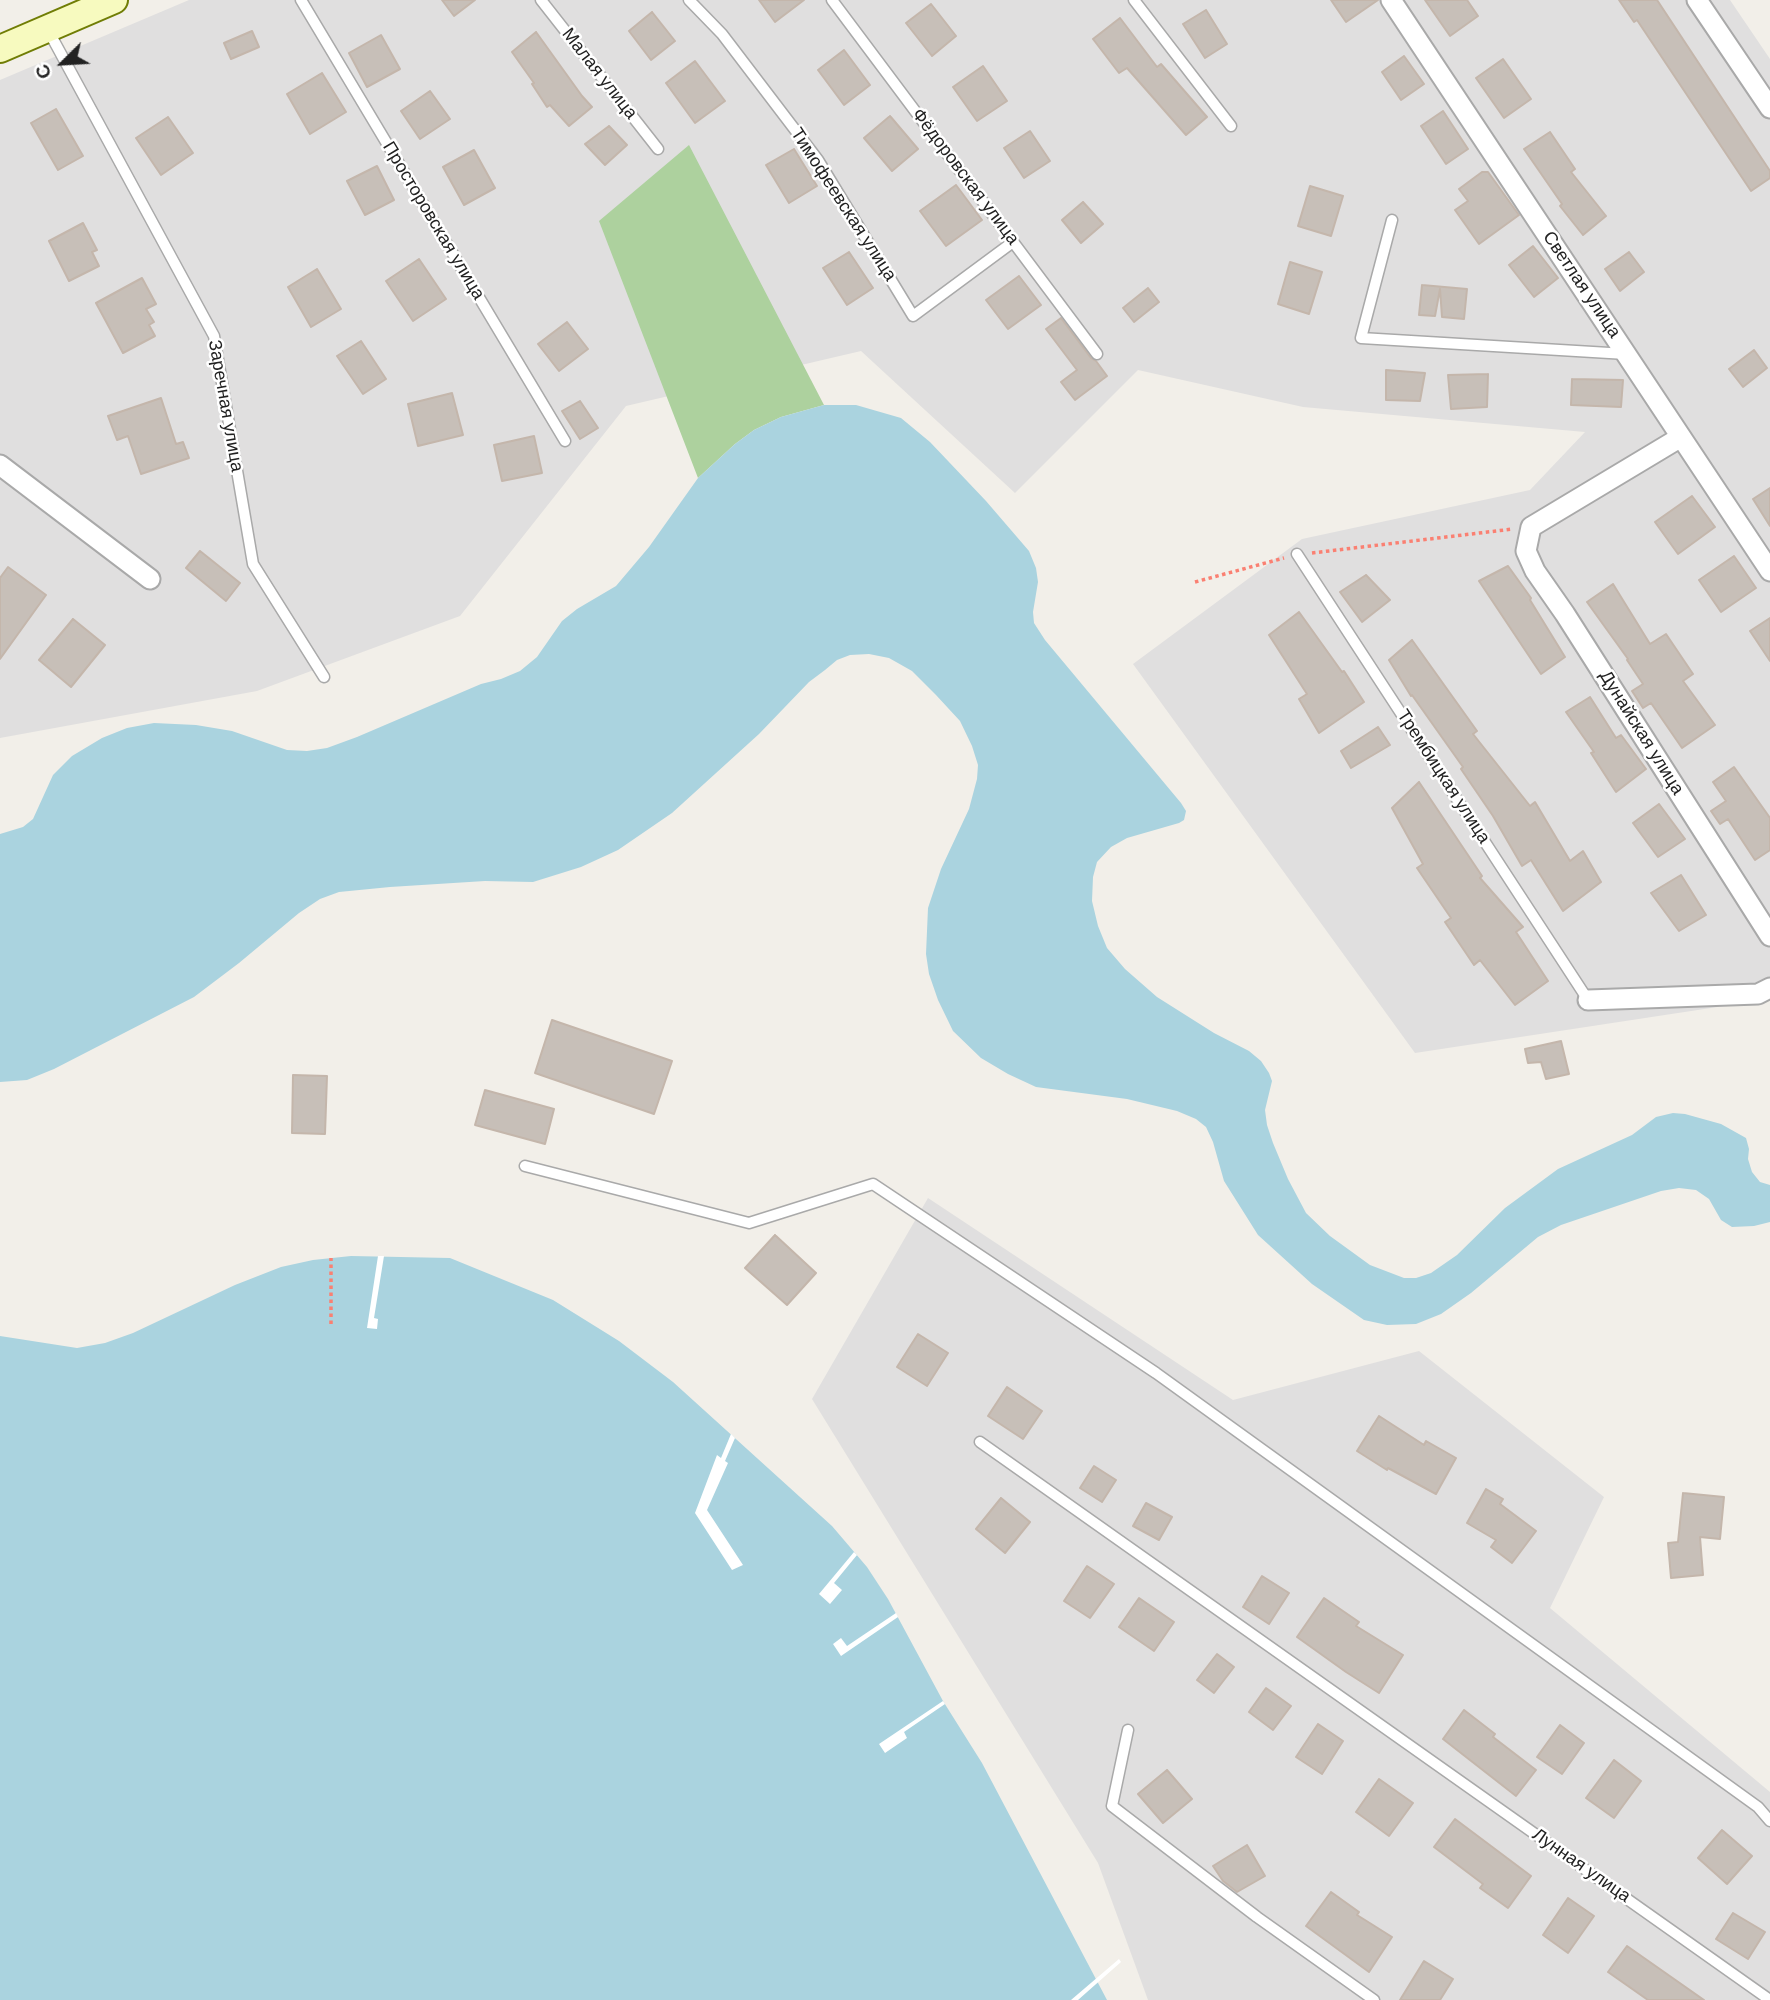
<!DOCTYPE html>
<html>
<head>
<meta charset="utf-8">
<style>
  body { margin:0 }
  #map { position:relative; width:1770px; height:2000px; overflow:hidden; background:#f2efe9; font-family:"DM Sans",sans-serif }
  canvas { display:block }
  .north { position:absolute; left:28px; top:28px; width:70px; height:70px; -webkit-text-stroke:5px #fff; paint-order:stroke; rotate:246deg; font-size:19px; font-weight:700; line-height:28px; text-align:center; color:#222 }
  .north::after { content:''; display:block; margin:auto; width:24px; height:32px; background:#222; clip-path:polygon(50% 0,100% 100%,50% 72%,0 100%) }
</style>
</head>
<body>
<div id="map">
<canvas width="1770" height="2000"></canvas>
<div class="north">С</div>
</div>
<script>
const ctx = document.querySelector('canvas').getContext('2d');
ctx.lineJoin = 'round';
function fill(path, color) { ctx.fillStyle = color; ctx.fill(path, 'evenodd'); }
const poly = rows => new Path2D(rows.map(r => 'M' + r).join(''));
function strokePath(path, color, width, dash) { ctx.strokeStyle = color; ctx.lineWidth = width; ctx.lineCap = dash ? 'butt' : 'round'; ctx.setLineDash(dash || []); ctx.stroke(path); }
function drawText(font, color, halo, rows, align = 'center') {
  ctx.font = font + ' "DM Sans",sans-serif'; ctx.lineWidth = 5; ctx.setLineDash([]); ctx.textBaseline = 'middle'; ctx.strokeStyle = halo; ctx.fillStyle = color; for (const [text, x, y, turn = 0] of rows) {
    ctx.save(); ctx.translate(x, y); ctx.rotate((+turn || 0) * Math.PI / 180); ctx.textAlign = isNaN(turn) ? turn : align; if (halo) ctx.strokeText(text, 0, 0); ctx.fillText(text, 0, 0); ctx.restore();
  }
}
fill(poly([
  [189,0,1730,0,1770,59,1770,999,1415,1053,1133,664,1302,539,1530,490,1585,432,1303,407,1138,370,1015,493,861,351,626,406,460,616,257,691,0,738,0,80],
  [928,1198,1233,1400,1419,1351,1604,1497,1550,1608,1770,1792,1770,2000,1148,2000,1098,1863,812,1399]
]), '#e0dfdf');
fill(poly([
  [689,145,824,405,781,417,754,430,735,444,698,478,599,221]
]), '#add19e');
fill(poly([
  [824,405,856,405,901,418,930,442,986,501,1029,551,1036,568,1038,582,1033,612,1034,623,1045,640,1181,803,1186,811,1184,820,1179,823,1127,838,1111,847,1097,862,1093,877,1092,901,1098,926,1107,948,1125,969,1157,997,1214,1033,1249,1051,1261,1061,1269,1073,1272,1081,1265,1110,1267,1125,1273,1143,1288,1179,1306,1213,1330,1236,1370,1265,1404,1278,1416,1278,1431,1273,1457,1255,1505,1208,1558,1169,1632,1135,1656,1117,1673,1113,1685,1114,1721,1124,1746,1138,1749,1149,1748,1159,1752,1172,1760,1182,1770,1185,1770,1222,1754,1226,1732,1227,1721,1220,1709,1199,1696,1190,1679,1188,1661,1191,1561,1225,1538,1237,1471,1293,1441,1314,1416,1324,1387,1325,1364,1320,1312,1284,1258,1235,1224,1181,1213,1142,1206,1127,1196,1119,1177,1111,1127,1099,1036,1087,1008,1074,981,1058,953,1031,938,1000,929,974,926,954,928,908,941,869,969,809,977,779,978,765,972,746,960,721,936,695,912,671,889,658,869,654,850,655,837,660,825,670,809,682,759,734,672,813,618,850,581,867,533,882,485,881,390,887,339,892,320,899,299,913,239,963,194,997,54,1069,27,1080,0,1082,0,834,23,827,33,819,53,775,72,756,102,738,127,728,154,723,196,725,232,731,287,750,307,751,327,748,357,737,481,684,501,679,520,671,537,657,562,621,577,609,616,586,649,547,698,478,735,444,754,430,781,417],
  [351,1256,450,1258,553,1300,619,1341,673,1382,832,1526,867,1567,888,1599,943,1701,982,1763,1107,2000,0,2000,0,1336,77,1348,105,1343,133,1333,235,1285,281,1267,313,1260]
]), '#aad3df');
fill(poly([
  [378,1256,384,1256,374,1318,378,1319,377,1329,367,1328],
  [731,1434,735,1438,725,1461,728,1463,707,1510,743,1565,732,1570,695,1513,717,1455,721,1458],
  [854,1552,857,1555,834,1583,842,1590,830,1604,819,1594],
  [896,1613,898,1617,841,1656,833,1644,841,1638,847,1646],
  [943,1701,945,1704,904,1732,907,1738,885,1753,879,1744],
  [1119,1959,1121,1962,1078,2000,1071,2000]
]), '#fff');
const building = poly([
  [442,0,475,0,454,16,442,0],
  [759,0,804,0,775,22,759,0],
  [1331,0,1378,0,1346,22,1331,0],
  [1425,0,1467,0,1478,16,1450,36,1425,0],
  [1619,0,1657,0,1770,171,1770,178,1751,191,1637,20,1634,22,1619,0],
  [931,4,956,36,932,56,906,23,931,4],
  [1206,10,1227,44,1205,58,1183,24,1206,10],
  [652,12,675,41,651,60,629,31,652,12],
  [1120,18,1157,67,1161,64,1207,117,1186,135,1127,68,1119,73,1093,39,1120,18],
  [252,31,259,47,231,59,224,43,252,31],
  [536,32,582,96,592,107,569,126,550,105,547,107,532,84,534,83,512,52,536,32],
  [381,35,400,69,367,87,349,53,381,35],
  [844,50,870,85,844,105,818,70,844,50],
  [1404,56,1424,84,1401,100,1382,72,1404,56],
  [1503,59,1531,99,1504,118,1476,78,1503,59],
  [695,61,725,101,695,123,666,83,695,61],
  [983,66,1007,101,977,121,953,87,983,66],
  [322,73,346,112,310,134,287,94,322,73],
  [430,91,450,119,420,139,401,111,430,91],
  [56,109,83,156,58,170,31,123,56,109],
  [1443,111,1468,149,1446,164,1421,126,1443,111],
  [890,116,918,149,892,171,864,138,890,116],
  [168,117,193,153,161,175,136,138,168,117],
  [609,126,627,145,605,165,585,144,609,126],
  [1030,131,1050,161,1024,178,1004,148,1030,131],
  [1550,132,1575,169,1571,172,1606,216,1583,235,1560,206,1562,204,1524,149,1550,132],
  [794,149,817,186,789,203,766,165,794,149],
  [474,150,495,188,464,205,443,167,474,150],
  [377,166,394,200,365,215,347,181,377,166],
  [1482,172,1488,172,1519,215,1479,244,1455,210,1468,201,1459,189,1482,172],
  [956,185,982,220,946,246,920,211,956,185],
  [1310,186,1343,196,1331,236,1298,226,1310,186],
  [1083,202,1103,224,1081,243,1062,220,1083,202],
  [83,223,97,250,92,252,99,266,69,281,49,241,83,223],
  [1533,246,1558,278,1534,297,1509,265,1533,246],
  [849,252,873,288,847,305,823,268,849,252],
  [1629,252,1644,272,1620,291,1605,269,1629,252],
  [419,259,446,299,413,321,386,281,419,259],
  [1290,262,1322,272,1309,314,1278,304,1290,262],
  [317,269,341,309,311,327,288,287,317,269],
  [1019,276,1041,305,1008,329,986,300,1019,276],
  [142,278,156,304,146,309,154,322,149,325,155,336,123,353,96,303,142,278],
  [1422,285,1467,289,1464,319,1442,317,1440,289,1435,316,1419,315,1422,285],
  [1148,288,1159,302,1134,322,1123,308,1148,288],
  [1061,318,1091,358,1096,361,1107,376,1075,400,1061,382,1077,370,1046,329,1061,318],
  [567,322,588,349,559,371,538,344,567,322],
  [361,341,386,379,363,394,337,356,361,341],
  [1754,350,1767,368,1743,387,1729,369,1754,350],
  [1386,370,1425,373,1420,401,1386,400,1386,370],
  [1488,374,1487,407,1451,409,1448,375,1488,374],
  [1572,379,1623,380,1621,407,1571,405,1572,379],
  [452,393,463,435,418,446,408,404,452,393],
  [161,398,176,444,183,442,189,458,141,474,128,436,117,440,108,416,161,398],
  [580,401,598,428,580,439,562,411,580,401],
  [534,436,542,473,502,481,494,445,534,436],
  [1770,488,1770,526,1753,499,1770,488],
  [1692,496,1715,527,1678,554,1655,522,1692,496],
  [200,551,240,583,226,601,186,568,200,551],
  [1734,556,1756,588,1721,612,1699,580,1734,556],
  [1508,566,1531,598,1530,600,1565,657,1541,674,1479,581,1508,566],
  [8,567,46,595,0,659,0,578,8,567],
  [1366,575,1390,600,1362,622,1340,592,1366,575],
  [1613,584,1650,644,1666,634,1693,674,1683,681,1715,725,1682,748,1651,703,1643,708,1632,691,1643,684,1627,660,1628,659,1587,602,1613,584],
  [1299,612,1342,672,1344,671,1364,702,1319,733,1299,699,1307,694,1269,635,1299,612],
  [1770,618,1770,661,1750,631,1770,618],
  [73,619,105,645,71,687,39,660,73,619],
  [1412,640,1477,731,1473,734,1530,806,1535,802,1570,861,1583,851,1601,882,1563,911,1531,860,1522,866,1493,816,1461,769,1463,767,1412,695,1411,696,1389,660,1412,640],
  [1590,697,1616,738,1621,735,1646,769,1616,792,1591,753,1594,752,1566,712,1590,697],
  [1378,727,1390,745,1351,768,1341,751,1378,727],
  [1734,767,1770,818,1770,850,1755,860,1728,819,1720,824,1711,811,1726,801,1713,782,1734,767],
  [1419,782,1482,876,1480,878,1523,927,1516,932,1548,981,1515,1005,1480,960,1474,965,1445,922,1451,918,1417,868,1423,864,1392,808,1419,782],
  [1659,804,1685,839,1658,857,1633,823,1659,804],
  [1681,875,1706,915,1679,931,1651,893,1681,875],
  [552,1020,672,1061,654,1114,535,1073,552,1020],
  [1561,1041,1569,1074,1546,1079,1541,1062,1528,1063,1525,1049,1561,1041],
  [293,1075,327,1076,325,1134,292,1133,293,1075],
  [485,1090,554,1109,545,1144,475,1125,485,1090],
  [775,1235,816,1273,787,1305,745,1268,775,1235],
  [918,1334,948,1353,927,1386,897,1367,918,1334],
  [1007,1387,1042,1411,1023,1439,988,1416,1007,1387],
  [1379,1416,1424,1445,1426,1441,1456,1458,1436,1494,1388,1468,1387,1470,1357,1451,1379,1416],
  [1094,1466,1116,1480,1102,1502,1080,1488,1094,1466],
  [1486,1489,1503,1499,1500,1504,1536,1531,1512,1563,1491,1547,1496,1540,1467,1523,1486,1489],
  [1683,1493,1724,1497,1720,1539,1700,1537,1703,1575,1671,1578,1668,1543,1678,1542,1683,1493],
  [1001,1498,1030,1522,1005,1553,976,1529,1001,1498],
  [1146,1503,1172,1517,1159,1540,1133,1526,1146,1503],
  [1087,1566,1114,1584,1090,1618,1064,1601,1087,1566],
  [1262,1576,1289,1593,1269,1624,1243,1607,1262,1576],
  [1139,1598,1174,1622,1154,1651,1119,1627,1139,1598],
  [1324,1598,1359,1622,1356,1626,1403,1655,1379,1693,1346,1672,1297,1637,1324,1598],
  [1217,1654,1234,1667,1214,1693,1197,1680,1217,1654],
  [1266,1688,1291,1706,1273,1730,1249,1712,1266,1688],
  [1464,1710,1495,1734,1493,1737,1536,1770,1516,1796,1443,1739,1464,1710],
  [1318,1724,1343,1741,1322,1774,1296,1757,1318,1724],
  [1560,1725,1584,1743,1562,1774,1537,1757,1560,1725],
  [1614,1760,1641,1781,1614,1818,1586,1798,1614,1760],
  [1167,1770,1192,1799,1163,1823,1138,1794,1167,1770],
  [1379,1779,1413,1803,1389,1836,1356,1812,1379,1779],
  [1455,1819,1531,1876,1508,1908,1480,1888,1483,1884,1434,1847,1455,1819],
  [1722,1830,1752,1856,1727,1884,1698,1858,1722,1830],
  [1247,1845,1265,1876,1237,1892,1223,1881,1213,1866,1247,1845],
  [1331,1892,1359,1912,1357,1915,1392,1937,1369,1972,1306,1926,1331,1892],
  [1568,1898,1594,1916,1568,1953,1543,1935,1568,1898],
  [1733,1913,1765,1932,1748,1959,1716,1939,1733,1913],
  [1627,1946,1704,2000,1648,2000,1608,1972,1627,1946],
  [1424,1961,1453,1979,1440,2000,1400,2000,1424,1961]
]);
fill(building, '#c7bfb8');
strokePath(building, '#c4b6ab', 2);
const service = poly([
  [301,0,565,441],
  [541,0,658,149],
  [689,0,722,34,818,160,913,316,1013,242],
  [832,0,1097,354],
  [1134,0,1231,126],
  [48,30,214,336,253,564,324,677],
  [1392,220,1361,338,1626,354],
  [1297,554,1588,1000],
  [525,1166,749,1223,873,1184,1156,1373,1758,1807,1770,1821],
  [980,1442,1770,2000],
  [1128,1730,1112,1806,1257,1917,1374,2000]
]);
const minor = poly([
  [1391,0,1770,571],
  [1697,0,1770,108],
  [1681,437,1531,527,1526,551,1535,571,1565,614,1770,936],
  [0,465,150,579],
  [1588,1000,1758,994,1770,988]
]);
const secondary = poly([
  [0,49,114,0]
]);
strokePath(service, '#a9a9a9', 13);
strokePath(minor, '#a9a9a9', 23);
strokePath(secondary, '#707d05', 30);
strokePath(poly([
  [1312,553,1513,529],
  [1195,582,1284,558],
  [331,1324,331,1258]
]), '#fa8072', 3.5, [3.5, 3.5]);
strokePath(service, '#fff', 10);
strokePath(minor, '#fff', 19);
strokePath(secondary, '#f7fabf', 26);
drawText('18px', '#222', '#fff', [
  ["Малая улица",599,74,52],
  ["Фёдоровская улица",965,177,53],
  ["Тимофеевская улица",843,205,57],
  ["Просторовская улица",433,221,59],
  ["Светлая улица",1581,285,56],
  ["Заречная улица",225,406,80],
  ["Дунайская улица",1641,733,58],
  ["Трембицкая улица",1443,777,57],
  ["Лунная улица",1581,1866,35]
]);
</script>
</body>
</html>
